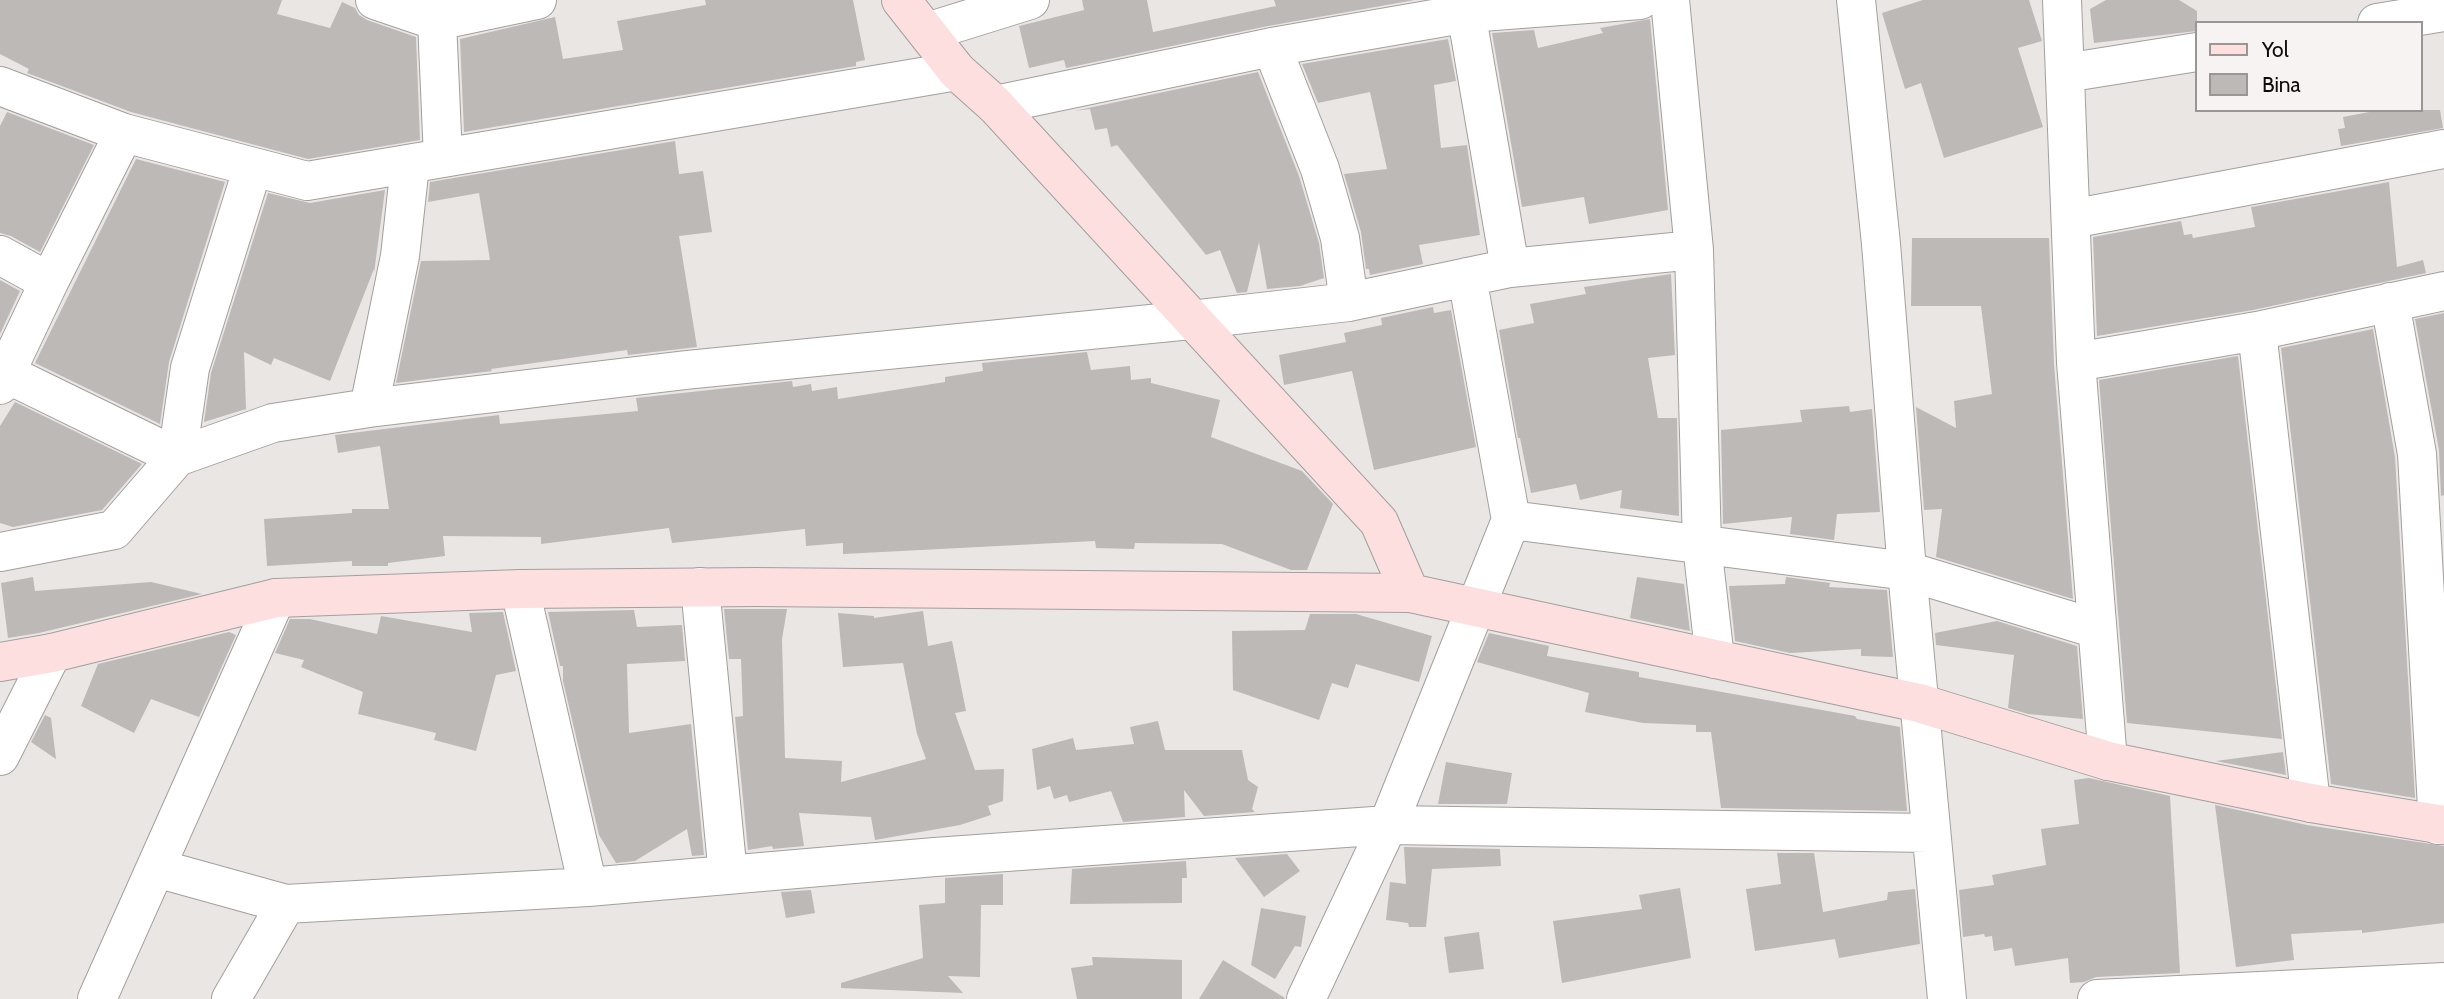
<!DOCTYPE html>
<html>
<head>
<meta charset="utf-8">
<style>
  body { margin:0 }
  #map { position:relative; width:2444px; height:999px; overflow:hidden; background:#eae6e4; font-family:Cabin,sans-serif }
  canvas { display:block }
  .legend { position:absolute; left:2195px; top:21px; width:228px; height:91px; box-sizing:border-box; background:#f7f3f2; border:2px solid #999796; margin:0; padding:9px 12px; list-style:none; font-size:21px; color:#0d0c0b }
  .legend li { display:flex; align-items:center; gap:14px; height:35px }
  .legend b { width:35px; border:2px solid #999796 }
</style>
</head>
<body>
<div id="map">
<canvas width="2444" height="999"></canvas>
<ul class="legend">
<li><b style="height:9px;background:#fddfe0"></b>Yol</li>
<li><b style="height:19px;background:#bcb9b6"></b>Bina</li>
</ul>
</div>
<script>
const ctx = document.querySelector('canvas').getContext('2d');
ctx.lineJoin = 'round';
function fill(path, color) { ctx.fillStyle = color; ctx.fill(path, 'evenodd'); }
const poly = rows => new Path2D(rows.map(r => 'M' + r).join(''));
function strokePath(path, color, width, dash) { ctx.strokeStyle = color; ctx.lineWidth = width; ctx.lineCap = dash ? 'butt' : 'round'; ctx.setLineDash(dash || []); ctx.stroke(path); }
fill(poly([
  [0,0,282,0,277,14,330,28,342,2,355,8,359,15,367,20,416,37,420,140,308,159,131,112,27,73,29,69,0,54],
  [705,0,853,0,865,60,856,62,856,66,464,132,460,39,555,17,563,59,623,50,617,21,706,5],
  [1082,0,1147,0,1153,32,1276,6,1274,0,1415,0,1268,26,1066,68,1064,60,1029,68,1019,26,1084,10],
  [1923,0,2029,0,2042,41,2018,48,2043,127,1944,158,1921,83,1905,89,1882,13],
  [2106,0,2179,0,2197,11,2197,31,2094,43,2090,9],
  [1650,19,1668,210,1589,224,1584,197,1522,207,1492,33,1534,30,1538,48,1603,33,1600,28],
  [1448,39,1456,81,1434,85,1441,148,1467,145,1480,235,1419,245,1423,264,1370,275,1369,269,1366,269,1361,232,1344,174,1387,169,1370,92,1318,103,1302,64],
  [1258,72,1299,176,1319,243,1324,278,1300,286,1267,289,1259,242,1247,292,1237,293,1220,250,1206,255,1117,145,1111,147,1107,128,1095,130,1090,109,1074,111],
  [2380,110,2440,110,2443,128,2341,146,2338,129,2345,128,2343,117],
  [7,112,94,145,40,252,11,236,0,233,0,126],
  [675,141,679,174,703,171,712,232,679,236,697,347,628,355,627,350,491,369,492,371,396,383,421,261,490,260,479,193,428,202,430,182],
  [136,159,225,182,169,362,160,424,35,363],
  [2389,182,2397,267,2423,260,2426,273,2253,310,2097,336,2093,237,2181,221,2184,235,2192,234,2193,238,2255,227,2251,207],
  [385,190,374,273,374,269,330,381,274,358,271,365,244,352,246,409,204,422,211,373,268,193,310,203],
  [1912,238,2049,238,2054,364,2073,599,1936,557,1942,509,1924,510,1916,407,1956,428,1954,401,1992,394,1981,306,1911,306],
  [1671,274,1675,355,1648,358,1658,418,1677,418,1679,516,1620,508,1622,490,1580,500,1576,484,1531,493,1520,438,1518,438,1499,330,1534,323,1530,304,1586,294,1584,287],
  [0,280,20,291,0,334],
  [1433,307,1434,313,1451,310,1476,447,1374,470,1352,371,1284,385,1279,355,1346,342,1344,333,1382,325,1381,318],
  [2444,313,2444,495,2441,496,2439,450,2415,319],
  [2373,329,2395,457,2415,798,2331,784,2281,348],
  [1087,352,1091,370,1130,366,1131,380,1151,378,1151,383,1220,400,1211,437,1302,471,1333,504,1307,570,1291,570,1222,544,1135,543,1134,549,1096,548,1095,541,843,554,843,543,806,546,805,529,672,543,669,528,541,544,541,537,443,536,445,556,388,563,388,566,352,566,352,561,267,566,264,519,352,513,352,509,389,509,380,446,338,453,335,435,499,415,500,424,638,411,636,398,792,381,793,387,811,384,812,391,837,387,838,399,945,382,945,377,983,371,982,363],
  [2238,356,2282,739,2127,723,2099,380],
  [15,402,142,464,102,510,13,527,0,523,0,426],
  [1849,406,1850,412,1872,409,1880,512,1837,514,1834,540,1790,534,1792,517,1723,524,1721,430,1802,422,1800,410],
  [33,577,35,591,151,582,202,594,39,633,8,638,1,583],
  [1637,577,1684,584,1690,631,1630,618],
  [1786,577,1830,583,1829,587,1887,590,1893,657,1861,656,1861,649,1790,653,1735,641,1729,586,1785,584],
  [724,609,787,609,782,639,785,758,842,761,841,782,926,759,917,734,903,663,843,667,838,613,874,616,874,618,923,611,928,646,952,641,966,711,955,713,975,770,1004,769,1003,801,988,806,991,815,960,825,875,840,871,817,799,813,804,846,773,849,772,846,748,850,735,717,743,716,741,659,729,659],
  [634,610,637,627,682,625,685,661,627,664,629,733,691,724,704,855,692,856,687,829,635,861,616,863,599,835,563,681,563,666,560,666,548,612],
  [503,612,516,671,496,675,476,751,434,740,436,733,358,714,363,692,301,667,304,660,275,653,290,619,310,619,377,634,381,616,472,632,469,613],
  [1310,614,1356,614,1432,636,1419,682,1356,664,1348,688,1332,683,1319,720,1233,690,1232,631,1305,630],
  [1997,621,2077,646,2083,719,2028,714,2008,708,2014,655,1936,645,1935,633],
  [229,632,236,635,199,717,151,699,134,733,81,706,98,664],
  [1489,633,1549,646,1547,656,1639,672,1639,677,1855,716,1857,719,1900,727,1907,811,1721,808,1711,732,1696,732,1696,725,1643,723,1585,712,1589,693,1477,662],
  [45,715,51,718,56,759,31,742],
  [1158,721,1165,750,1242,750,1248,780,1258,787,1252,809,1255,812,1204,816,1184,790,1185,817,1123,822,1111,791,1069,802,1067,795,1054,799,1050,786,1037,790,1032,749,1073,738,1076,750,1134,744,1130,727],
  [2283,752,2286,775,2216,761],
  [1446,762,1512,773,1507,804,1438,804],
  [2089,778,2170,796,2180,973,2096,977,2084,982,2070,983,2068,958,2015,966,2012,948,1994,951,1992,936,1985,937,1984,934,1963,937,1959,890,1994,885,1992,875,2046,865,2041,829,2079,824,2074,780],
  [2215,805,2307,825,2444,846,2444,923,2362,933,2362,930,2291,934,2294,960,2236,967],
  [1404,847,1500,849,1501,866,1432,869,1426,927,1409,927,1408,923,1386,920,1390,882,1406,884],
  [1777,853,1814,853,1823,912,1887,900,1888,892,1915,889,1920,944,1839,958,1835,939,1755,951,1746,889,1781,884],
  [1287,854,1300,871,1264,897,1235,858],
  [1186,861,1187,878,1182,878,1182,903,1070,904,1072,869],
  [1003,874,1003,905,981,905,980,977,948,976,963,993,841,988,841,983,923,958,919,905,945,903,945,878],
  [1680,888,1691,958,1562,983,1553,921,1642,909,1639,895],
  [811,890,815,913,786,918,781,892],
  [1261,908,1306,916,1301,947,1295,946,1275,979,1251,965],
  [1479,932,1484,969,1449,973,1444,937],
  [1092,957,1182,960,1182,999,1077,999,1071,968,1093,965],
  [1223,960,1285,998,1284,999,1199,999]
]), '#bcb9b6');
const street = poly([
  [375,0,437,21,537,0],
  [439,0,437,21,443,158],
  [1464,0,1510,268],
  [1670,0,1694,250,1702,545,1715,659],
  [1856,0,1881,244,1907,571,1947,999],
  [2062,0,2076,362,2108,761],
  [2377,23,2444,12],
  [927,32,1030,0],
  [1272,47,1320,169,1340,238,1349,302],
  [2065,73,2197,52],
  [0,86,124,133,307,181,957,71],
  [995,105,1272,47,1468,13,1640,0],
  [2071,219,2444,149],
  [0,255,49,282],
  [2390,302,2417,454,2438,825],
  [2257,331,2311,803],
  [2076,362,2257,331,2444,291],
  [5,373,177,457,273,423,369,408,686,370,1191,320,1349,302,1510,268,1694,250],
  [0,385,49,282,124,133],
  [369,408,400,256,410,165],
  [1511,520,1907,571,2097,629],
  [0,552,114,530,177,457,190,368,253,167],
  [700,587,728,875],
  [520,589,588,887],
  [0,756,52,653],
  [156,868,286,904,588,887,935,857,1388,825,1930,833],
  [97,999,276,598],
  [231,999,286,904],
  [1306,999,1388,825,1511,520,1467,277],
  [2097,999,2444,982]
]);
const secondary = poly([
  [901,0,957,71,995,105,1379,522,1410,593],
  [0,662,52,653,276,598,520,589,756,587,1410,593,1919,703,2108,761,2311,803,2444,825]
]);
strokePath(street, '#a39f9e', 40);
strokePath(secondary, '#a39f9e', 40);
strokePath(street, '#fff', 38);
strokePath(secondary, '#fddfe0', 38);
</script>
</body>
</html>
